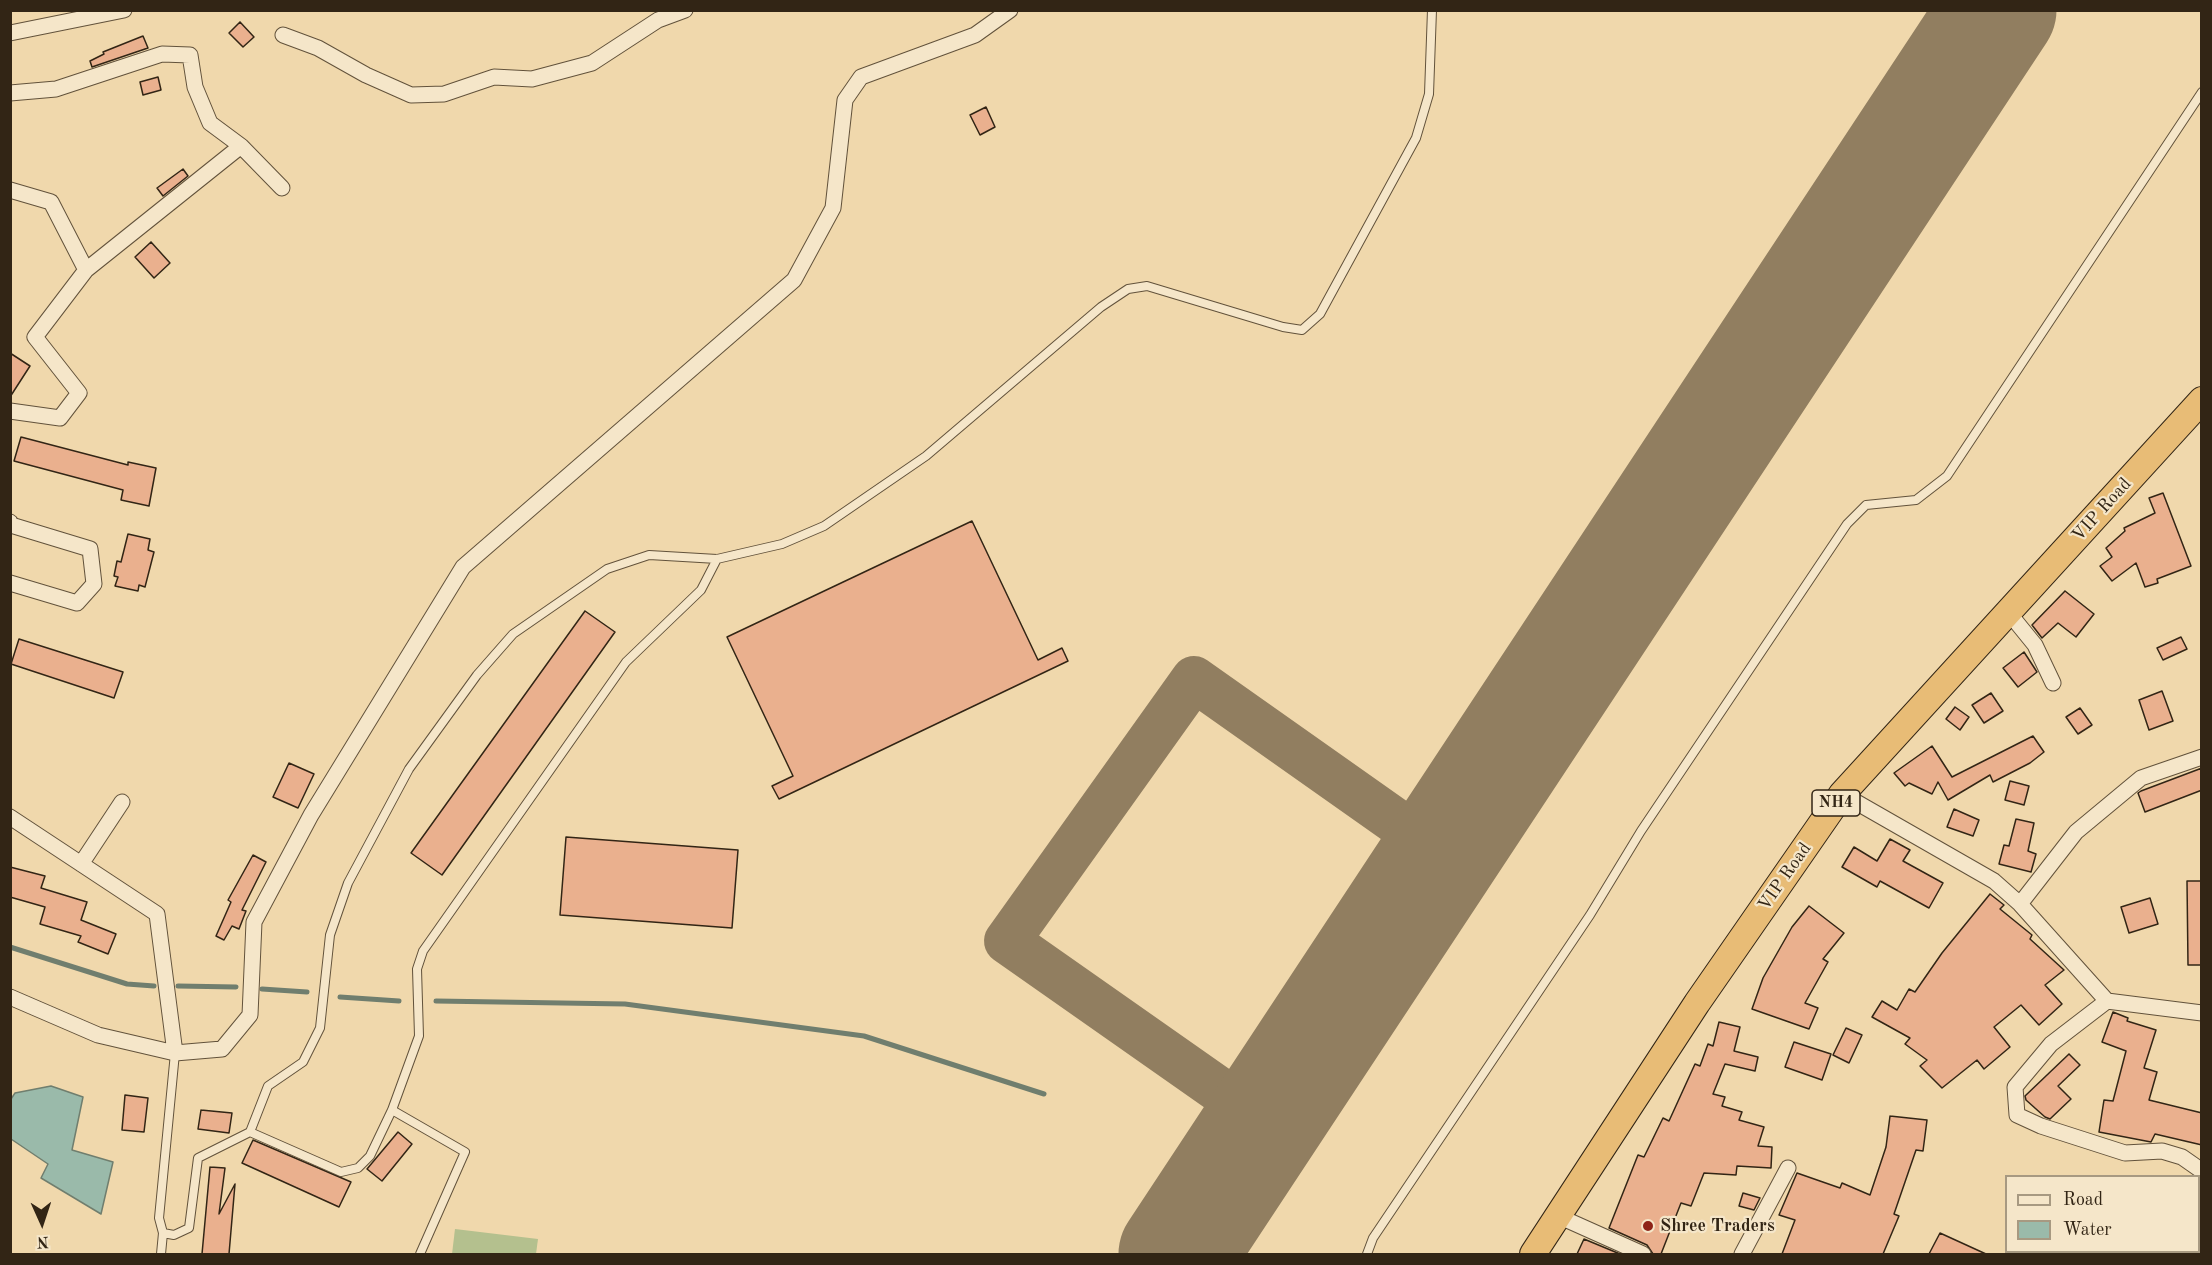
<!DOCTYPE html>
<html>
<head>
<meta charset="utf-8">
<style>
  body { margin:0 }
  #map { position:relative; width:2212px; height:1265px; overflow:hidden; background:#f0d8ac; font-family:"Old Standard TT",serif }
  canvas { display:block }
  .frame { position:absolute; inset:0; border:12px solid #322515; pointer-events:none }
  .legend { position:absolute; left:2005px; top:1175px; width:195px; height:78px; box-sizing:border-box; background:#f5e6c9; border:2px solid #a79981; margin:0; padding:8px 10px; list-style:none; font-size:18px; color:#322515 }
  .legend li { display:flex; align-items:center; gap:12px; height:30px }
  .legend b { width:30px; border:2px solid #a79981 }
  .north { position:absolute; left:12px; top:1193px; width:60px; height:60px; -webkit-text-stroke:4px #f5e6c9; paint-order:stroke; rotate:177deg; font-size:16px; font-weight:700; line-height:24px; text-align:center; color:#322515 }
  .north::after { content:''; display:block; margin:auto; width:21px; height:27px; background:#322515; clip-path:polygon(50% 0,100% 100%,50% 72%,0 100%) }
</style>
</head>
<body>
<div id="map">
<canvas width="2212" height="1265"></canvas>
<div class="frame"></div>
<ul class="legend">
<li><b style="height:8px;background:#f5e6c9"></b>Road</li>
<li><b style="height:16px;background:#9abaaa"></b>Water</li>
</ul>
<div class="north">N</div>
</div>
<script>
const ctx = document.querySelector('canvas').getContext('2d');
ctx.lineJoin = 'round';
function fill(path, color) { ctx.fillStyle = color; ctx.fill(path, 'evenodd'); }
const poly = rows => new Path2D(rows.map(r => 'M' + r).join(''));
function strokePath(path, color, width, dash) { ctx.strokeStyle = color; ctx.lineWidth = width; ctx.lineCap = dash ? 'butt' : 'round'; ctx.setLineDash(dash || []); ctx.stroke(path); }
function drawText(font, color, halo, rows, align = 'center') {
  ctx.font = font + ' "Old Standard TT",serif'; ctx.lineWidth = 4.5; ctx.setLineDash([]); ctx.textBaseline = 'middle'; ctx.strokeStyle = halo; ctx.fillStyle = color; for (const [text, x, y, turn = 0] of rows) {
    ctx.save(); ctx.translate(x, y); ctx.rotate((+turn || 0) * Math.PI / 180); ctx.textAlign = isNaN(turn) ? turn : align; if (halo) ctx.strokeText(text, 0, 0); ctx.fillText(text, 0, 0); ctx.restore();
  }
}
fill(poly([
  [455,1229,538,1239,536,1254,452,1254]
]), '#b4c08e');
const water = poly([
  [51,1086,83,1097,72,1150,113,1162,101,1214,41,1178,48,1164,11,1139,11,1099,15,1093,51,1086]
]);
fill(water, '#9abaaa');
strokePath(water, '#707e6e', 1.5);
strokePath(poly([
  [10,947,127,984,154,986],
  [178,986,236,987],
  [262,989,307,992],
  [340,997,399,1001],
  [436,1001,625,1004,864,1036,1044,1094]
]), '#707e6e', 5);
strokePath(poly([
  [1265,1122,1007,941,1194,679,1442,854]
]), '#917e60', 46);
strokePath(poly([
  [1177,1254,1998,10]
]), '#917e60', 117);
const building = poly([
  [240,22,254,37,243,47,229,33,240,22],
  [143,36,148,48,92,67,90,61,104,54,103,52,143,36],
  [158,77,161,90,143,95,140,82,158,77],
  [986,107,995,127,980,135,970,115,986,107],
  [183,169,188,176,163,196,157,188,183,169],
  [151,242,170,263,154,278,135,257,151,242],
  [10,353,30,366,10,397,10,353],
  [21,437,128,465,128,462,156,468,149,506,121,500,123,490,14,461,21,437],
  [2163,493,2191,566,2157,579,2158,583,2145,587,2136,563,2112,581,2100,566,2112,557,2106,548,2125,531,2124,528,2155,513,2149,498,2163,493],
  [972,521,1038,660,1062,648,1068,661,779,799,772,786,793,776,727,637,972,521],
  [128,534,150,539,148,550,154,552,145,587,139,585,138,591,115,586,118,577,114,576,117,561,121,562,128,534],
  [2065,591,2094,614,2076,637,2058,623,2042,638,2032,625,2065,591],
  [585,611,615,632,442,875,411,853,585,611],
  [2181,637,2187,649,2163,660,2157,648,2181,637],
  [19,639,123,672,114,698,11,664,19,639],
  [2024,652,2037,672,2018,687,2003,668,2024,652],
  [2162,691,2173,721,2149,730,2139,700,2162,691],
  [1991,693,2003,711,1984,723,1972,705,1991,693],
  [1955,707,1969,717,1960,730,1946,719,1955,707],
  [2080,708,2092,725,2078,734,2066,717,2080,708],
  [2033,736,2044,752,2030,763,1993,782,1990,775,1948,800,1938,782,1932,794,1909,783,1905,786,1894,773,1932,746,1952,777,2033,736],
  [289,763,314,774,298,808,273,797,289,763],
  [2202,768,2202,790,2145,812,2138,793,2141,791,2202,768],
  [2010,781,2029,786,2024,805,2005,800,2010,781],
  [1954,809,1979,820,1973,836,1947,827,1954,809],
  [2016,819,2034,823,2028,851,2036,854,2031,872,1999,864,2004,845,2009,846,2016,819],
  [566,837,738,850,732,928,560,915,566,837],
  [1890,839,1910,850,1903,861,1943,883,1929,908,1880,881,1877,887,1842,867,1854,847,1877,861,1890,839],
  [253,855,266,862,242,910,246,911,239,929,232,926,224,940,216,936,231,902,228,900,253,855],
  [10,867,45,876,41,888,87,902,81,920,116,934,108,954,78,942,81,936,40,924,45,907,10,897,10,867],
  [2187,881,2202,881,2202,965,2188,965,2187,881],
  [1990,894,2004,905,2000,909,2032,935,2030,939,2064,970,2045,985,2062,1004,2039,1025,2021,1005,1994,1027,2010,1047,1984,1069,1977,1060,1942,1088,1920,1066,1927,1060,1905,1044,1910,1038,1872,1017,1882,1001,1897,1010,1909,989,1915,992,1942,953,1990,894],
  [2150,898,2158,924,2129,933,2121,907,2150,898],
  [1809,906,1844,933,1823,959,1828,962,1805,1003,1818,1008,1809,1029,1752,1009,1763,978,1792,927,1809,906],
  [2113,1012,2128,1018,2127,1021,2156,1030,2144,1068,2157,1072,2149,1100,2202,1113,2202,1145,2155,1134,2151,1142,2099,1132,2104,1100,2113,1101,2126,1051,2102,1042,2113,1012],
  [1719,1022,1740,1027,1734,1051,1758,1057,1755,1071,1725,1064,1713,1094,1725,1097,1722,1106,1742,1112,1739,1120,1764,1127,1758,1146,1772,1147,1771,1168,1737,1166,1736,1175,1704,1173,1691,1206,1681,1203,1661,1254,1653,1254,1647,1245,1609,1228,1638,1155,1644,1157,1663,1118,1669,1121,1695,1064,1700,1066,1708,1044,1713,1046,1719,1022],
  [1846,1028,1862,1035,1849,1063,1833,1055,1846,1028],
  [1794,1042,1831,1054,1822,1080,1785,1067,1794,1042],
  [2069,1054,2080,1065,2058,1086,2071,1099,2050,1119,2045,1117,2026,1100,2025,1096,2069,1054],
  [125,1095,148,1098,144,1132,122,1130,125,1095],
  [201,1110,232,1113,229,1133,198,1129,201,1110],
  [1890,1116,1927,1120,1923,1151,1916,1150,1894,1214,1899,1216,1883,1254,1782,1254,1795,1220,1779,1215,1797,1173,1840,1188,1842,1183,1870,1195,1886,1147,1890,1116],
  [398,1132,412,1144,382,1181,367,1169,398,1132],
  [253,1140,351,1182,339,1207,242,1163,253,1140],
  [210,1167,225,1168,219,1214,235,1184,229,1254,202,1254,210,1167],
  [1743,1193,1760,1198,1754,1210,1739,1206,1743,1193],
  [1940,1233,1986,1254,1929,1254,1940,1233],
  [1584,1239,1620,1254,1577,1254,1584,1239]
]);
fill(building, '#eab08e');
strokePath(building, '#322515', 1.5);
const service = poly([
  [175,1053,159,1218,163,1233,174,1235,189,1228,198,1158,250,1132,268,1086,303,1062,320,1028,330,935,348,883,409,769,477,675,513,634,607,569,649,555,717,559,782,544,824,526,926,456,1101,307,1128,289,1147,286,1283,327,1302,330,1320,314,1416,138,1429,94,1432,10],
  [392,1110,465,1152,420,1254],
  [250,1132,341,1172,358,1168,370,1156,392,1110,419,1036,417,969,423,951,626,662,701,590,717,559],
  [161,1254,163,1233],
  [1367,1254,1373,1238,1590,915,1641,831,1847,524,1866,505,1916,500,1947,476,2202,92]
]);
const minor = poly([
  [10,33,124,10],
  [283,35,318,48,366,75,411,95,444,94,494,77,532,79,592,63,658,20,685,10],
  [10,93,56,89,162,54,190,55,195,87,210,123,241,146,282,188],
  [10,190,51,202,86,270,35,337,79,393,60,418,10,411],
  [86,270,241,146],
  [10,522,11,525,90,549,94,584,77,603,10,583],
  [2009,613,2035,645,2053,683],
  [1842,794,1994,881,2020,904,2107,1001,2202,1013],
  [10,817,157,914,175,1053],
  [81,864,122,802],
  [2020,904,2076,832,2141,778,2202,757],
  [10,997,98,1035,175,1053,222,1049,250,1015,254,922,311,815,463,567,794,280,833,208,845,100,861,77,975,35,1010,10],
  [2107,1001,2051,1044,2015,1087,2017,1115,2041,1126,2125,1153,2162,1151,2182,1157,2202,1171],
  [1558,1216,1643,1254],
  [1742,1254,1788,1168]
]);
const trunk = poly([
  [1533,1254,1697,1003,1842,794,2202,400]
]);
strokePath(service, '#62523b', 10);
strokePath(minor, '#62523b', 17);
strokePath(trunk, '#322515', 28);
strokePath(service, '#f5e6c9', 8);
strokePath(minor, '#f5e6c9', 15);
strokePath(trunk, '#e8bc76', 26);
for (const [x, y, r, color] of [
  [1648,1226,6,"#8f2418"]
]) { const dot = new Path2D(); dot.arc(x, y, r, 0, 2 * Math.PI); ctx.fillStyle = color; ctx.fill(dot); strokePath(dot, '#f5e6c9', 2); }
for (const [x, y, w] of [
  [1836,803,48]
]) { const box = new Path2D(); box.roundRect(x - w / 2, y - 13, w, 26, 4.5); ctx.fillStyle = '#f5e6c9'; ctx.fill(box); strokePath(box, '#322515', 1.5); }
drawText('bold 16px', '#322515', null, [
  ["NH4",1836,803]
]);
drawText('18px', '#322515', '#f5e6c9', [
  ["VIP Road",2102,510,-48],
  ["VIP Road",1785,877,-55]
]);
drawText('bold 18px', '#322515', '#f5e6c9', [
  ["Shree Traders",1660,1226]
], 'left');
</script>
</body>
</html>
